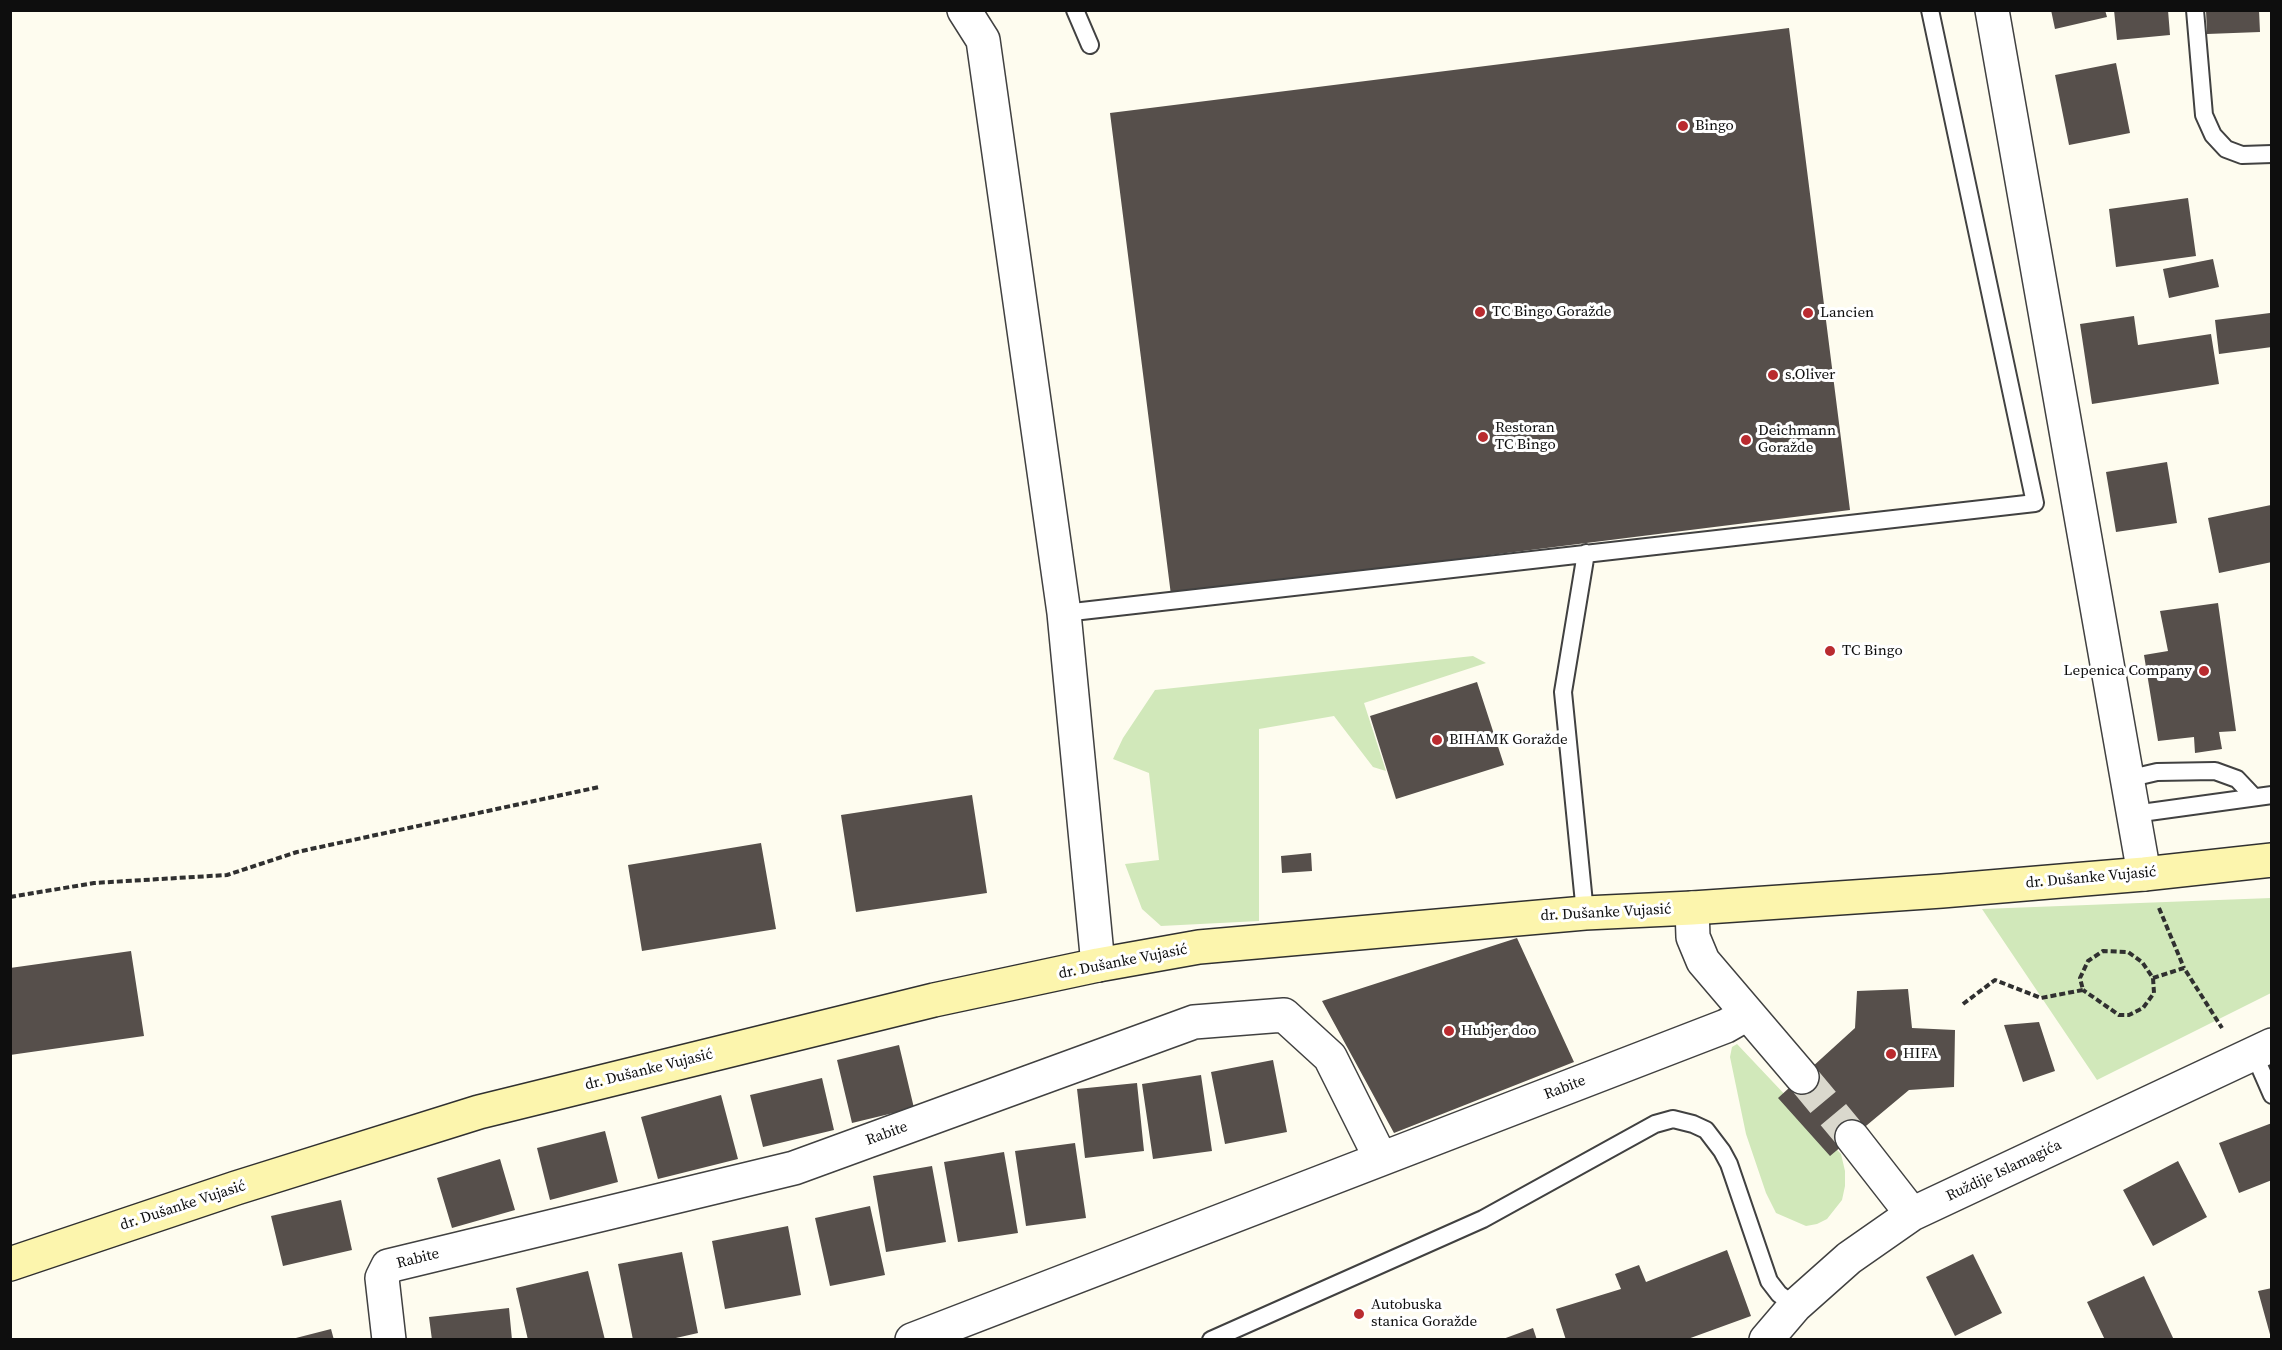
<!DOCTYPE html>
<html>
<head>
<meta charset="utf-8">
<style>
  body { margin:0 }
  #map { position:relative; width:2282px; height:1350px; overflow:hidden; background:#fefcef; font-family:"Source Serif 4",serif }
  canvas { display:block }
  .frame { position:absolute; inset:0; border:12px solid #0e0e0e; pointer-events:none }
</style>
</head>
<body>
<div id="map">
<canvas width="2282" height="1350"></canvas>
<div class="frame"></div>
</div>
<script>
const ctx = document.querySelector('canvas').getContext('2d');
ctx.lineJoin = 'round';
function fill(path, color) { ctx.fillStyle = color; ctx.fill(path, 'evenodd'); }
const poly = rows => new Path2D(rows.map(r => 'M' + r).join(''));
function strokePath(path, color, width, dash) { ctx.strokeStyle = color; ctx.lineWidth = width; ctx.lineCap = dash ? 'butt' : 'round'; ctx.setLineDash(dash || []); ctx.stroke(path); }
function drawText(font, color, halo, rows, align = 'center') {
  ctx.font = font + ' "Source Serif 4",serif'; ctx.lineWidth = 6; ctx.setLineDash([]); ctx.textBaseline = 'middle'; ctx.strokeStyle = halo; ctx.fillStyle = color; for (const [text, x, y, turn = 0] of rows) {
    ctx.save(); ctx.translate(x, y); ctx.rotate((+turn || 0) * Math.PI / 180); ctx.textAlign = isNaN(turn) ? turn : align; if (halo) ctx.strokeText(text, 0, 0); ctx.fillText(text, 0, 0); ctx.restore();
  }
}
fill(poly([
  [1473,656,1486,663,1364,703,1386,771,1373,767,1334,716,1259,729,1259,921,1161,926,1142,909,1125,864,1159,860,1149,773,1113,759,1123,738,1155,690],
  [2271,898,2271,993,2097,1080,1982,909],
  [1737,1044,1841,1154,1845,1171,1845,1186,1842,1200,1827,1219,1817,1224,1806,1226,1776,1213,1766,1193,1746,1134,1730,1057,1732,1047]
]), '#d1e8ba');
fill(poly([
  [2051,10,2105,10,2107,17,2055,29],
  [2114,10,2168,10,2170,35,2117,40],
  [2206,10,2259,10,2260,32,2207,34],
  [1789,28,1850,510,1171,595,1110,113],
  [2116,63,2130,133,2069,145,2055,75],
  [2188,198,2196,256,2116,267,2109,209],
  [2213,259,2219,287,2169,298,2163,269],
  [2270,313,2272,347,2219,354,2215,320],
  [2134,316,2138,345,2211,334,2219,384,2092,404,2080,324],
  [2167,462,2177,523,2116,532,2106,472],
  [2271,505,2272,562,2219,573,2208,518],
  [2218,603,2236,731,2219,732,2222,749,2195,753,2194,737,2158,741,2144,655,2168,651,2160,611],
  [1477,682,1504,765,1396,799,1370,716],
  [972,795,987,893,856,912,841,815],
  [761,843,776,929,642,951,628,865],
  [1311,853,1312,871,1282,873,1281,856],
  [1517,938,1574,1062,1394,1133,1322,1001],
  [131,951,144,1036,10,1055,10,968],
  [1908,989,1912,1028,1955,1030,1954,1087,1909,1090,1830,1156,1778,1098,1855,1028,1857,991],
  [2039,1022,2055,1071,2023,1082,2004,1025],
  [899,1045,914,1108,852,1123,837,1060],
  [1273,1060,1287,1132,1225,1144,1211,1072],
  [1201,1075,1212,1151,1153,1159,1142,1084],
  [822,1078,834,1130,763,1147,750,1095],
  [1137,1083,1144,1151,1085,1158,1077,1089],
  [721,1095,738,1159,658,1179,641,1117],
  [2272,1123,2272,1180,2239,1193,2219,1143],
  [605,1131,618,1182,550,1200,537,1148],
  [1075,1143,1086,1218,1026,1226,1015,1151],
  [1004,1152,1018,1233,958,1242,944,1162],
  [500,1159,515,1210,452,1228,437,1178],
  [2178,1161,2207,1217,2153,1246,2123,1190],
  [932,1166,946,1242,886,1252,873,1176],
  [341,1200,352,1250,283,1266,271,1216],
  [870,1206,885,1275,830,1286,815,1218],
  [788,1226,801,1295,725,1309,712,1241],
  [1727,1250,1751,1316,1685,1340,1566,1340,1556,1309,1621,1289,1615,1274,1639,1265,1646,1282],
  [682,1252,698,1333,667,1340,633,1340,618,1264],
  [1973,1254,2002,1313,1955,1336,1926,1277],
  [588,1271,605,1340,528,1340,516,1288],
  [2144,1276,2174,1340,2105,1340,2087,1302],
  [2272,1288,2272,1338,2271,1338,2258,1291],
  [509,1308,512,1340,432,1340,429,1317],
  [1533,1328,1537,1340,1503,1340,1503,1339],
  [331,1329,334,1340,292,1340,292,1339]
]), '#564f4b');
strokePath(poly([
  [1802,1077,1852,1137]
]), '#dad8cd', 33, [33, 16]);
const lane = poly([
  [1075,10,1090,45],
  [2195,10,2204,115,2213,135,2226,149,2242,155,2272,154],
  [1064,613,2035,503,1930,10],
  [2127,779,2157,772,2215,771,2237,779,2254,797],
  [2134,814,2272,795],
  [1585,913,1563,692,1586,553],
  [2254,1054,2272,1095],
  [1211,1340,1483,1219,1655,1124,1673,1119,1693,1124,1706,1130,1722,1151,1729,1164,1769,1281,1779,1294,1795,1306]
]);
const street = poly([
  [964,10,983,40,1064,613,1098,965],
  [1992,10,2144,874],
  [1692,908,1693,937,1703,961,1802,1077],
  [1852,1137,1912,1214],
  [389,1340,382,1278,388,1266,794,1168,1194,1022,1284,1015,1330,1057,1381,1159],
  [912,1340,1726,1026,1747,1014],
  [1766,1340,1795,1306,1849,1258,1912,1214,2272,1045]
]);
const secondary = poly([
  [10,1264,236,1188,479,1112,934,1000,1098,965,1199,947,1585,913,1692,908,1942,891,2144,874,2272,860]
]);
strokePath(lane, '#414141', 20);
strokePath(street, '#414141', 36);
strokePath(secondary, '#303030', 36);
strokePath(poly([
  [10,897,94,883,227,875,297,852,599,787],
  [2159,908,2184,968],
  [2153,978,2184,968,2222,1028],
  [1963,1004,1995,980,2041,998,2083,990,2080,978,2088,961,2103,951,2128,952,2142,962,2153,978,2154,993,2143,1008,2129,1015,2119,1015,2083,990]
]), '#303030', 4, [6, 3]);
strokePath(lane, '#fff', 16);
strokePath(street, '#fff', 33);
strokePath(secondary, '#fcf5ad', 33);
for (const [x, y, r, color] of [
  [1683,126,6,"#b92b2f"],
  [1480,312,6,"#b92b2f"],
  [1808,313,6,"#b92b2f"],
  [1773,375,6,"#b92b2f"],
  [1483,437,6,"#b92b2f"],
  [1746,440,6,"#b92b2f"],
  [1830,651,6,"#b92b2f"],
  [2204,671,6,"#b92b2f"],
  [1437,740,6,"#b92b2f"],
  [1449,1031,6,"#b92b2f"],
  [1891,1054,6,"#b92b2f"],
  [1359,1314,6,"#b92b2f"]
]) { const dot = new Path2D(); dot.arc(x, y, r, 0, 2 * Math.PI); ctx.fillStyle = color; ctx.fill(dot); strokePath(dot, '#fff', 2); }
drawText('15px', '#0e0e0e', '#fff', [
  ["Bingo",1695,126],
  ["TC Bingo Goražde",1492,312],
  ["Lancien",1820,313],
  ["s.Oliver",1785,375],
  ["Restoran",1495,428],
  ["TC Bingo",1495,445],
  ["Deichmann",1758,431],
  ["Goražde",1758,448],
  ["TC Bingo",1842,651],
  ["Lepenica Company",2192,671,"right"],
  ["BIHAMK Goražde",1449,740],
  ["Hubjer doo",1461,1031],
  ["HIFA",1903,1054],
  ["Autobuska",1371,1305],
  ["stanica Goražde",1371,1322]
], 'left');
drawText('15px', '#0e0e0e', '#fff', [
  ["dr. Dušanke Vujasić",2091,878,-5],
  ["dr. Dušanke Vujasić",1606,913,-3],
  ["dr. Dušanke Vujasić",1123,962,-11],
  ["dr. Dušanke Vujasić",649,1070,-14],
  ["Rabite",1565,1088,-21],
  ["Rabite",887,1134,-20],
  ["Ruždije Islamagića",2004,1171,-25],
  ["dr. Dušanke Vujasić",183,1206,-18],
  ["Rabite",418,1259,-14]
]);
</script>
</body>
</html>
